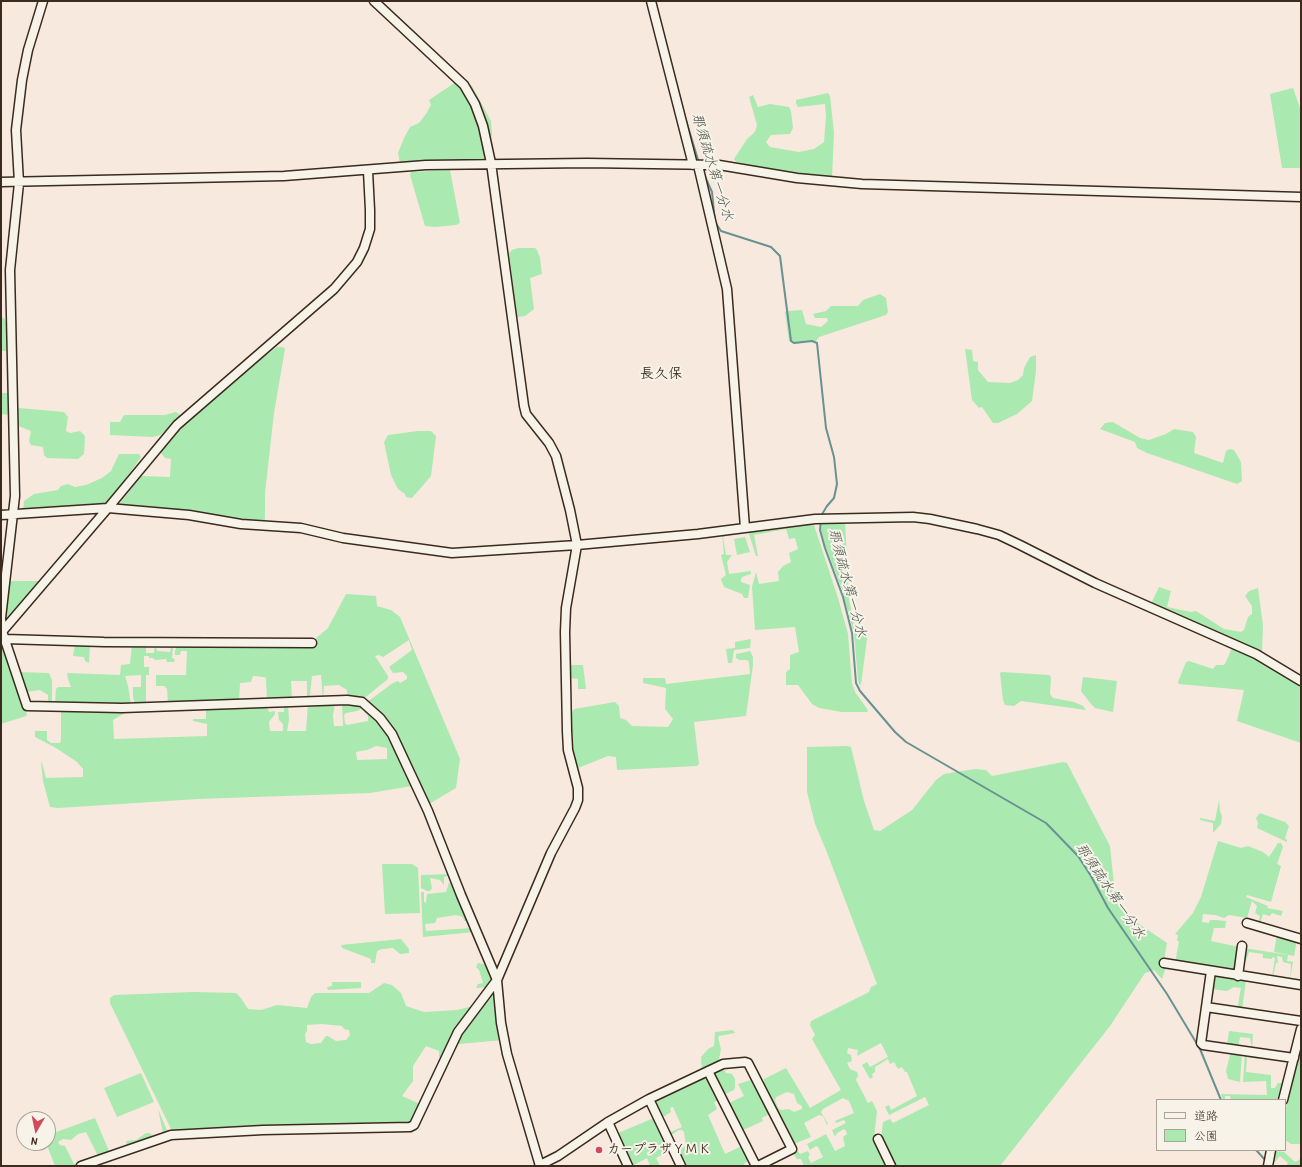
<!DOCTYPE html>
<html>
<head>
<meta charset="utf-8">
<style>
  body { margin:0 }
  #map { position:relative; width:1302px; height:1167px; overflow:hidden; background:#f8e9de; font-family:"Patrick Hand","Klee One",sans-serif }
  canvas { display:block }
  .frame { position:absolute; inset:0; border:2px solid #3b2a1e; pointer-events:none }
  .legend { position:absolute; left:1156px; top:1099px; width:130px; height:52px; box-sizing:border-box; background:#f7f3e8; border:1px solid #aca397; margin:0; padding:5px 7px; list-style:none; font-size:12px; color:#3b2a1e }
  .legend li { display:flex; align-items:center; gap:8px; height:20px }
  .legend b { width:20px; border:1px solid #aca397 }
  .north { position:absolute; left:16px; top:1111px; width:40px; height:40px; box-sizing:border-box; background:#f7f3e8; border:1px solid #aca397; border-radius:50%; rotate:189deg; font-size:11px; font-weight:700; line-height:16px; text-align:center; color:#3b2a1e }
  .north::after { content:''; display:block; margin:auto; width:14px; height:18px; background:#d1495b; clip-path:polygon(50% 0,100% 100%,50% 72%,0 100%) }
</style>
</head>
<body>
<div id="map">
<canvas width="1302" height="1167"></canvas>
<div class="frame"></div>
<ul class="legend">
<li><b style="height:5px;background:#f7f3e8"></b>道路</li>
<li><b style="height:11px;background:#aae9b0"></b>公園</li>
</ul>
<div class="north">N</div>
</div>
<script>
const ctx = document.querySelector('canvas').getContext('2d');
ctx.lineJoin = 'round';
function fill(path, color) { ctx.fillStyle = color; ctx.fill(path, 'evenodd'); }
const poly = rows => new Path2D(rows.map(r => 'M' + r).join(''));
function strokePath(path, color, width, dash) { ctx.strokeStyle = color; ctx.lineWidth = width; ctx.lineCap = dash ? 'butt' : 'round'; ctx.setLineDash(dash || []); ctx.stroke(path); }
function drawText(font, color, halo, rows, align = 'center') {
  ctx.font = font + ' "Patrick Hand","Klee One",sans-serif'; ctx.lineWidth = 4; ctx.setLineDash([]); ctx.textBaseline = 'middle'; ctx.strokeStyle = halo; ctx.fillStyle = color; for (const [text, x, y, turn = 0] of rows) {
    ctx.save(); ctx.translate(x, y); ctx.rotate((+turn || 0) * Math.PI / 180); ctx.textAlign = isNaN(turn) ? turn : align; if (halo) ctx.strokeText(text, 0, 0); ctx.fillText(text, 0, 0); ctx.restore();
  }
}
fill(poly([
  [465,81,472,86,491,121,492,134,487,161,400,163,398,153,404,138,410,127,419,123,426,114,431,105,429,100,456,82],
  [1293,88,1301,111,1301,168,1282,168,1270,94],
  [828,93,830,96,834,133,832,177,830,179,793,175,736,162,734,159,747,139,755,132,757,125,749,97,753,95,758,107,770,104,789,107,791,111,793,128,790,134,771,135,766,142,770,147,799,152,814,149,824,142,826,116,825,104,798,107,796,103,796,100],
  [450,170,460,223,456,225,435,227,425,226,410,175,411,172],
  [518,248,535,248,537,250,540,258,542,274,530,278,534,309,525,316,517,317,509,253,512,250],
  [880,294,886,298,888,312,886,315,819,337,816,341,794,344,789,341,785,312,787,311,802,310,806,324,821,327,828,321,827,318,815,318,813,314,826,311,831,306,858,306,863,300],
  [1,317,4,318,9,329,10,351,1,351],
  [277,347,283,347,285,349,274,413,265,493,265,519,263,524,118,506,141,476,170,477,171,459,165,458,160,452,185,423,216,394],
  [965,349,972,350,973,361,978,362,978,370,988,382,1010,383,1018,380,1023,375,1024,368,1030,357,1036,355,1036,371,1032,401,1017,414,998,423,993,423,982,407,979,408,972,400],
  [1,393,9,393,10,415,1,414],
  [19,408,64,412,68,417,66,431,70,433,80,431,85,436,84,454,78,459,47,458,44,455,43,447,31,445,29,441,31,431,16,425,16,410],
  [176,412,180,415,180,418,160,435,153,437,110,435,110,422,120,422,124,415,165,415],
  [1113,422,1140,438,1149,440,1166,434,1174,429,1193,432,1196,437,1194,453,1223,463,1226,451,1230,449,1234,450,1241,462,1242,481,1237,484,1147,453,1137,448,1135,442,1100,429,1105,423],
  [418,431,431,431,436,436,431,476,412,498,406,497,405,494,398,489,391,475,384,442,388,435],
  [119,454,139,454,141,457,113,497,101,510,23,510,24,501,34,494,58,490,61,486,68,484,75,487,86,485,102,478,111,471],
  [822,521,845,521,849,599,855,629,853,630,842,590,825,545,821,530],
  [813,522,838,598,848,634,852,683,855,692,868,710,867,712,842,712,819,708,812,704,798,685,786,685,786,672,790,669,790,655,799,652,795,627,755,630,752,587,756,572,759,584,779,581,778,572,783,566,791,562,789,553,798,549,795,538,789,539,786,529,754,535,758,556,756,556,748,531],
  [722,533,727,533,728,535,723,537,726,555,732,555,727,562,729,574,751,571,751,574,742,577,741,579,741,582,750,585,748,598,744,598,742,594,724,587,721,579,726,575,721,555,724,554],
  [745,537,750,552,737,555,734,539],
  [10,581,39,581,7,619,3,619,8,582],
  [1159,587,1171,591,1167,607,1191,612,1196,611,1224,629,1241,632,1244,630,1248,617,1252,614,1252,606,1245,596,1249,591,1258,588,1263,625,1262,652,1301,677,1301,743,1237,721,1244,690,1179,684,1178,682,1186,662,1189,661,1213,669,1216,665,1223,665,1225,664,1232,648,1150,606],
  [346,594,376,596,377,606,391,610,400,617,460,759,456,788,429,804,418,785,370,793,198,799,58,808,50,807,43,781,41,762,42,763,46,778,83,777,83,769,77,762,56,748,35,737,35,731,47,731,47,740,51,743,60,743,61,740,61,709,55,704,56,689,58,687,71,687,68,679,67,673,120,675,121,665,130,664,132,644,146,645,146,653,154,653,155,645,156,646,157,651,170,652,171,647,173,647,172,658,175,659,174,662,167,662,166,659,155,660,153,658,149,658,149,656,144,656,144,667,149,667,149,675,146,675,146,705,135,705,133,697,133,687,141,687,141,675,125,676,128,686,131,704,125,713,113,720,114,739,207,736,207,724,193,721,193,719,206,719,206,707,192,708,190,713,190,706,266,705,269,712,275,711,275,714,269,722,270,731,283,731,283,724,279,720,278,712,284,712,284,704,288,704,289,720,287,731,306,731,308,704,335,704,333,715,334,726,343,726,342,703,361,705,361,709,357,711,346,713,344,715,345,723,347,725,368,721,368,716,364,712,367,702,393,683,398,681,400,683,407,679,407,676,403,672,393,673,389,667,412,650,409,640,383,657,379,655,375,656,388,676,388,679,362,700,348,699,347,690,339,685,324,686,323,700,321,675,312,676,310,695,309,699,307,700,307,681,291,681,292,700,267,701,266,678,264,677,253,676,251,682,240,683,239,701,168,704,167,689,164,686,156,686,156,675,186,675,187,651,181,651,180,655,175,655,175,651,177,646,314,640,328,628],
  [376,746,387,748,387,759,357,760,356,752,367,750],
  [868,631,861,685,859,684,858,680,854,633],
  [751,639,750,648,734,650,732,663,728,663,726,649,735,648,735,642],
  [2,642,27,715,26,716,1,724],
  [75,644,90,645,89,663,85,661,84,657,73,656],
  [750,651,753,657,753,665,746,716,694,722,699,764,697,766,617,770,616,757,608,756,578,768,575,767,571,750,569,717,574,709,615,702,619,706,620,718,626,720,632,726,668,727,673,719,665,709,666,688,643,683,643,678,665,678,666,684,750,674,749,662,747,660,739,660,736,658,736,654],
  [569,665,583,665,586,689,578,689,578,679,571,678],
  [17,672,49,673,52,680,52,703,48,703,48,695,40,690,26,692],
  [1002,672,1049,675,1051,677,1050,694,1053,698,1074,702,1083,706,1086,710,1021,701,1014,706,1005,705,1003,700,1000,673],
  [1083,677,1117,681,1113,712,1095,708,1091,704,1081,691],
  [848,746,851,747,864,801,874,830,880,831,912,810,936,780,944,774,975,769,986,770,992,776,1063,762,1067,763,1110,846,1115,894,1133,920,1167,943,1164,961,1166,967,1162,979,1154,970,1145,973,1110,1026,1000,1166,894,1166,881,1139,883,1122,890,1119,893,1123,929,1105,925,1097,889,1115,885,1107,889,1105,891,1110,917,1096,907,1072,905,1072,902,1067,898,1069,894,1062,890,1064,888,1059,875,1067,875,1072,872,1074,873,1077,870,1079,862,1065,867,1062,870,1067,888,1057,881,1043,857,1056,858,1050,848,1048,847,1053,851,1055,852,1061,847,1063,850,1069,857,1072,858,1075,856,1080,868,1103,872,1101,877,1111,874,1138,888,1166,804,1166,801,1159,797,1159,792,1152,797,1150,800,1154,808,1151,810,1155,808,1157,811,1163,823,1157,818,1147,816,1146,810,1150,807,1144,826,1134,835,1151,845,1146,843,1137,847,1134,846,1131,844,1129,837,1133,835,1137,832,1130,846,1123,844,1120,836,1123,835,1121,854,1113,849,1101,843,1098,823,1109,821,1112,828,1124,827,1125,823,1116,819,1115,804,1123,811,1137,794,1144,791,1142,764,1085,764,1079,786,1068,810,1108,841,1090,812,1039,815,1035,810,1025,811,1021,869,992,871,987,877,984,826,850,815,824,807,792,807,747],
  [787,1092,794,1094,797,1103,802,1106,802,1109,794,1112,789,1109,781,1110,778,1108,775,1100,776,1097],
  [1219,800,1220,811,1222,816,1221,824,1213,833,1213,823,1200,820,1200,818,1215,821],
  [1260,813,1285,822,1289,826,1285,838,1287,840,1287,842,1257,828,1258,823,1256,818],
  [1218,841,1241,848,1248,846,1263,852,1269,857,1278,843,1281,843,1283,847,1277,864,1281,866,1271,902,1247,895,1246,897,1268,906,1267,908,1283,911,1281,916,1272,913,1270,916,1263,914,1260,924,1258,924,1260,916,1255,913,1257,906,1252,901,1247,918,1229,915,1224,918,1215,915,1203,914,1202,922,1209,923,1210,920,1215,920,1226,921,1225,928,1214,928,1211,941,1239,947,1236,972,1175,963,1179,941,1177,941,1178,935,1175,934,1193,913,1201,897],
  [382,864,412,864,418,868,420,913,385,914],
  [450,874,450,875,444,877,444,885,440,880,430,878,432,888,430,891,427,891,421,888,421,875],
  [454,881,470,921,464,921,463,917,456,915,437,918,435,923,425,924,426,931,472,928,474,932,423,937,421,892,424,892,424,902,426,903,427,894,446,892,449,883],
  [1277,935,1297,940,1294,956,1274,952],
  [401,939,409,949,409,953,400,954,393,948,382,949,377,951,375,963,371,963,371,959,342,948,341,945],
  [1244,948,1288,955,1287,961,1293,962,1290,980,1291,964,1283,962,1282,957,1277,956,1278,963,1276,963,1273,977,1272,977,1275,958,1272,957,1272,959,1263,958,1263,954,1249,952,1246,961,1243,960],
  [478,963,487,965,494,980,489,987,476,988,478,984,483,983,479,970,476,967],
  [1215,975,1246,980,1242,1010,1237,1010,1241,988,1234,987,1227,991,1211,989,1213,977],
  [332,982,361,982,361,988,328,990,327,987,332,986],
  [384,983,392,985,401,993,406,1006,424,1012,457,1010,473,1006,496,985,503,1040,448,1045,441,1058,439,1057,439,1051,426,1046,413,1066,413,1081,402,1096,420,1104,410,1124,172,1131,110,1003,110,998,114,995,193,992,236,993,241,998,248,1009,261,1010,277,1005,307,1008,311,997,315,993,369,993],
  [322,1024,342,1026,344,1029,349,1030,350,1035,346,1040,336,1041,328,1036,326,1036,321,1043,311,1044,306,1042,305,1034,307,1031,307,1025],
  [733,1030,735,1033,719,1036,718,1038,721,1049,718,1064,702,1071,701,1057,708,1049,714,1046,715,1032],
  [1229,1031,1253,1034,1252,1049,1250,1038,1240,1037,1238,1047,1227,1045],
  [1301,1046,1301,1144,1291,1144,1285,1140,1285,1112],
  [1231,1051,1242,1052,1240,1082,1228,1079,1226,1071],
  [1245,1053,1262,1057,1258,1059,1247,1057,1246,1072,1271,1075,1271,1088,1275,1088,1278,1083,1282,1083,1277,1100,1231,1100,1230,1096,1225,1096,1225,1100,1223,1100,1221,1094,1267,1095,1266,1081,1243,1082],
  [723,1067,726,1073,732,1074,735,1079,735,1087,734,1090,723,1095,712,1072],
  [141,1073,154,1102,117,1117,104,1088],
  [708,1076,720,1100,714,1102,717,1109,708,1115,725,1154,742,1146,749,1160,744,1164,745,1166,683,1166,676,1151,686,1146,684,1132,682,1130,679,1130,670,1136,668,1133,682,1127,673,1107,670,1108,671,1112,662,1118,654,1102,655,1100],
  [754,1079,771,1113,762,1118,763,1121,741,1131,727,1104,744,1096,738,1084],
  [158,1109,168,1133,127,1146,126,1141,136,1140,146,1133,150,1133,153,1137,163,1133],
  [95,1118,109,1151,102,1154,100,1157,73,1166,55,1166,46,1143,48,1143,48,1135],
  [86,1132,98,1156,74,1164,65,1146,60,1145,58,1142,63,1139,71,1140,78,1134],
  [654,1118,671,1150,656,1158,660,1166,650,1166,647,1158,632,1166,618,1133],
  [1275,1151,1284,1152,1295,1162,1299,1160,1301,1157,1301,1166,1286,1166,1288,1163,1280,1156,1274,1163]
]), '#aae9b0');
strokePath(poly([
  [655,1,685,117,699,163],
  [703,172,712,192,715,222,721,231,771,247,780,256,791,341,794,343,812,341,817,343,826,428,834,457,837,484,834,498,827,506,821,516],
  [821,520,820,530,825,548,843,597,852,633,856,683,860,691,895,732,906,742,1046,823,1078,856,1091,876,1108,908,1167,994,1200,1049,1221,1100],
  [1256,1150,1267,1162]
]), '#689291', 2);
const minor = poly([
  [43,1,28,50,22,80,16,130,19,183,10,270,15,496,1,618,2,631,27,706,122,708,347,700,362,702,380,718,392,734,428,811,461,895,497,980],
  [374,1,464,85,475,104,483,126,491,163,524,406,526,414,549,443,556,456,570,510,577,545,566,608,565,632,567,731,568,750,578,788,578,800,575,808,551,853,497,980,501,1023,507,1054,540,1166],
  [651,1,693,165],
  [698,165,727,289,745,528],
  [1,182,284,176,426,165,587,163,719,165,797,178,862,184,1301,197],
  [1,515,108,508,189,515,241,524,301,528,343,538,452,553,577,545,698,534,815,519,913,517,930,519,977,529,999,535,1020,545,1095,583,1256,654,1301,681],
  [1,633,108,508,177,425,334,289,357,262,364,248,370,229,370,210,368,171],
  [5,639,104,642,312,643],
  [1247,923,1301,939],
  [1164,963,1301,985],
  [1211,971,1201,1043,1203,1045,1294,1058],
  [1238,976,1242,946],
  [1206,1007,1301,1021],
  [708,1071,756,1166],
  [649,1099,681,1166],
  [1283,1100,1301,1029],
  [608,1122,628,1166],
  [878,1139,891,1166],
  [540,1165,558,1156,608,1122,649,1099,723,1064,745,1062,748,1063,792,1149,758,1166],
  [81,1166,171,1135,263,1130,410,1127,414,1125,458,1032,497,980],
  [1268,1166,1271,1150]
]);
strokePath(minor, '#3b2a1e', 11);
strokePath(minor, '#f7f3e8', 8);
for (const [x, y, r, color] of [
  [599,1150,4,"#d1495b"]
]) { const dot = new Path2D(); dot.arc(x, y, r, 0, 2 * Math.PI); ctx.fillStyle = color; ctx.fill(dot); strokePath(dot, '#f7f3e8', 1.5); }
drawText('bold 13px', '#3b2a1e', '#f7f3e8', [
  ["カープラザＹＭＫ",607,1150]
], 'left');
drawText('italic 14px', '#4e564e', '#f7f3e8', [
  ["那須疏水第一分水",712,167,73],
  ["那須疏水第一分水",847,583,75],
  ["那須疏水第一分水",1110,891,56]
]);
drawText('bold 14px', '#3b2a1e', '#f7f3e8', [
  ["長久保",661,374]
]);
</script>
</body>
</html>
